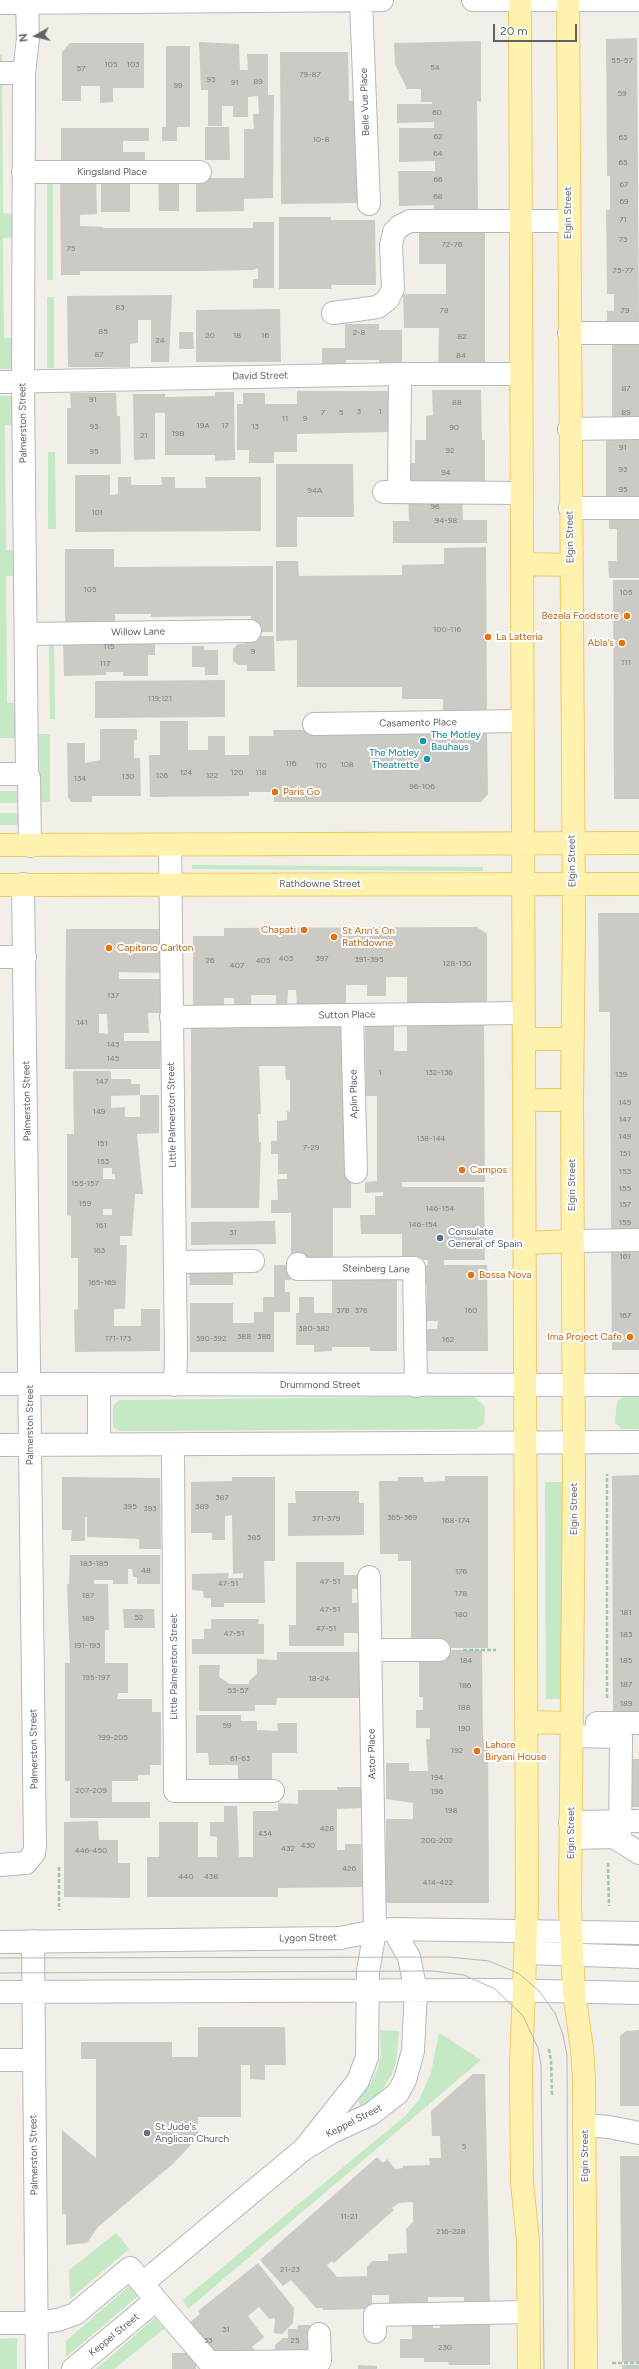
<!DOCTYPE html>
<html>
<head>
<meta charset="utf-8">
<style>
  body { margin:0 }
  #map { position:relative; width:639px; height:2369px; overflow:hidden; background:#f1efe8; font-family:Figtree,sans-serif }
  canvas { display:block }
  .north { position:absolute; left:16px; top:16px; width:40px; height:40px; -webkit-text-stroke:3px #fff; paint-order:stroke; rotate:262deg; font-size:11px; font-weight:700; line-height:16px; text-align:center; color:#5f6368 }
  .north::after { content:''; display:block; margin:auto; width:14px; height:18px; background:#5f6368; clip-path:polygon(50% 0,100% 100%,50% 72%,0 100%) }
  .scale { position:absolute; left:493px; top:24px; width:84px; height:18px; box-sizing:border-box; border:2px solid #5f6368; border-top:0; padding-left:5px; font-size:12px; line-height:14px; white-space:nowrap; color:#5f6368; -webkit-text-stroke:3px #fff; paint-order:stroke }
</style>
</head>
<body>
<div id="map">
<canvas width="639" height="2369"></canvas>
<div class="north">N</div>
<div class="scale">20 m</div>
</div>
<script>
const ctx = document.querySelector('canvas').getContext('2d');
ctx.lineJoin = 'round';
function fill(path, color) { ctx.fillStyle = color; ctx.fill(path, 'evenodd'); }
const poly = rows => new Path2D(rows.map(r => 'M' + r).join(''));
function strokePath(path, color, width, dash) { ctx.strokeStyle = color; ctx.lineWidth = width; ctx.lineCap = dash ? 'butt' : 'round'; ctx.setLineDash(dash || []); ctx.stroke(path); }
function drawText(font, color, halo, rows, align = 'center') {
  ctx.font = font + ' Figtree,sans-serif'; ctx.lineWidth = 4; ctx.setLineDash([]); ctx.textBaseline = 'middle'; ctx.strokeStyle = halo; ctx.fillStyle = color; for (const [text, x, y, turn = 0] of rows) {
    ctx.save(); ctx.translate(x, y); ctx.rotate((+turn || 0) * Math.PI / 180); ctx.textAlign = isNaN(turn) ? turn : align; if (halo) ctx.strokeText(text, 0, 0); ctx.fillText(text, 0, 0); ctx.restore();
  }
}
fill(poly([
  [0,55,2,55,3,213,13,214,13,237,3,238,4,338,14,338,14,369,0,369],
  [47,177,53,177,53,280,47,280],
  [47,297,54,297,54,368,47,368],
  [0,396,14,396,14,424,5,425,6,550,15,550,15,576,6,576,7,703,15,703,16,738,0,738],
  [48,452,55,452,56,529,48,529],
  [49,640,54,640,55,719,50,719],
  [39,734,50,734,50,802,40,802],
  [0,791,22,791,22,803,0,803],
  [0,813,24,813,24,825,0,825],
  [192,865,483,867,483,871,192,869],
  [626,1395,639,1395,639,1429,622,1429,615,1423,617,1401],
  [474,1396,485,1407,484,1424,476,1429,119,1431,113,1427,113,1406,119,1400],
  [545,1482,562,1482,563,1699,546,1699],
  [380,2030,399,2031,396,2063,392,2074,382,2090,364,2106,361,2106,357,2099,371,2083,378,2068,381,2052],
  [439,2033,481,2060,188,2309,183,2300,405,2116,419,2100,431,2073],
  [116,2233,129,2249,70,2299,69,2270],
  [129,2286,138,2296,66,2357,66,2341],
  [155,2318,164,2329,114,2369,96,2369],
  [17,2338,17,2369,0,2369,0,2339]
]), '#c5e8c5');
fill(poly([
  [637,38,639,329,607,329,607,311,614,311,614,294,607,294,606,210,610,210,610,176,607,176,606,39],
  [481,41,481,102,477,101,478,210,434,211,434,205,399,206,398,171,435,171,435,161,399,162,399,128,434,128,434,122,397,123,397,104,432,104,432,102,421,102,421,89,407,89,395,64,394,43],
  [199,42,239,44,240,70,248,70,247,54,268,54,268,95,274,95,273,198,244,199,244,211,196,212,196,178,244,178,244,129,254,129,253,114,259,114,258,96,248,97,248,117,233,117,233,106,222,106,222,126,208,126,208,90,201,90],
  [70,43,144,43,144,88,113,88,113,102,100,103,100,86,81,86,81,101,62,101,62,52],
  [166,46,190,46,190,127,177,127,177,141,162,141,162,127,166,127],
  [280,52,348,52,349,101,358,101,358,203,281,204],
  [205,127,229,127,230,160,205,160],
  [61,128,149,128,149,141,123,141,123,152,145,152,145,163,61,164],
  [60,175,96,175,97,214,80,215,80,226,103,227,103,228,253,228,253,222,274,222,274,288,253,288,253,279,258,279,258,268,253,270,203,271,80,271,80,275,61,275],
  [158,175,179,175,179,211,159,211],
  [101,181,130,181,130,212,101,212],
  [279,217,331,217,331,220,375,220,376,285,331,285,332,289,279,289],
  [419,227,485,227,485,366,438,366,439,328,404,328,403,294,446,294,446,264,419,264],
  [172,295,169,362,151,362,151,320,138,320,138,343,130,344,130,367,68,367,67,296],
  [280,309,281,362,196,362,196,310],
  [345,324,379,324,379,330,402,330,402,365,379,365,379,360,346,360,346,366,322,366,322,348,345,348],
  [179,332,193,332,194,349,179,349],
  [612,343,639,343,639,425,612,425],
  [432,390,481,390,482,440,485,440,485,487,407,483,406,463,415,463,415,440,426,440,426,416,433,415],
  [297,391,392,391,392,432,297,434,297,452,274,452,274,463,249,463,249,450,237,450,237,404,243,404,243,393,265,393,265,404,297,404],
  [215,392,234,392,235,460,215,461,215,455,165,455,165,413,155,413,155,459,134,460,133,394,165,394,165,397,215,396],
  [70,393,116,393,117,416,120,416,121,464,67,464,67,408,71,408],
  [606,435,639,435,639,502,606,502],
  [276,464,353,464,354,517,297,517,297,547,276,547],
  [75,475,110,475,110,495,118,494,118,477,131,477,131,485,162,485,161,477,175,477,175,488,206,488,205,477,261,477,261,531,75,532],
  [408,494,462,494,463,520,487,520,487,543,393,543,393,521,409,521],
  [609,512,639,512,639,578,609,578,608,561,617,561,617,529,609,529],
  [486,547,487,716,443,717,443,699,402,699,402,687,297,687,297,640,276,641,276,561,298,561,299,576,402,575,402,565,444,564,444,548],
  [65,549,114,549,114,567,273,566,273,632,251,632,251,616,151,617,151,614,115,614,115,625,65,625],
  [613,580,639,580,639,799,614,799],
  [245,636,274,636,275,671,247,671,247,665,238,665,233,661,233,649,238,644,245,644],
  [155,637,155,655,148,655,148,676,123,676,123,672,106,672,106,675,64,676,63,638],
  [192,646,204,646,204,650,218,650,218,675,205,675,205,667,192,667],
  [225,680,225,717,95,718,95,681],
  [160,721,188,721,188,750,208,750,208,736,225,736,225,755,249,755,249,736,274,736,273,730,487,729,488,794,481,802,274,802,274,792,249,792,249,796,150,797,149,755,160,755],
  [100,729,137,729,137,740,134,740,134,758,140,758,141,796,92,796,92,802,71,802,68,797,67,743,85,743,85,763,100,760],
  [598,913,639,913,639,1232,611,1232,610,1012,599,1012],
  [477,927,487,934,487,1005,407,1006,407,977,386,977,386,996,367,996,367,985,346,985,346,1006,297,1006,296,990,288,990,287,1009,276,1009,276,995,251,995,251,1012,234,1012,234,998,224,998,224,1012,193,1012,193,936,224,936,224,928],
  [66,929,162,929,162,973,119,972,119,979,161,979,161,1013,148,1013,149,1033,124,1033,124,1041,161,1041,160,1069,65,1069],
  [99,1014,107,1014,108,1034,99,1033],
  [407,1019,484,1019,485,1182,402,1182,402,1187,484,1187,485,1260,444,1260,444,1265,487,1265,488,1351,408,1351,408,1329,437,1329,438,1321,420,1321,420,1301,427,1301,427,1285,420,1285,420,1265,428,1265,428,1260,402,1260,402,1234,361,1234,360,1215,375,1215,375,1196,383,1196,383,1192,365,1193,365,1182,377,1181,377,1096,366,1096,365,1025,394,1024,394,1051,407,1051],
  [191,1024,347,1025,351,1112,351,1208,333,1208,333,1267,291,1261,291,1213,271,1213,271,1200,278,1200,277,1179,287,1179,287,1174,278,1174,278,1154,271,1154,271,1141,277,1141,277,1121,287,1120,287,1111,290,1112,290,1080,286,1080,285,1066,259,1066,261,1114,258,1114,259,1142,261,1142,259,1208,191,1208],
  [73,1071,111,1071,111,1079,131,1079,131,1084,140,1084,140,1095,159,1095,159,1133,137,1134,143,1194,135,1194,132,1236,120,1236,120,1245,127,1245,125,1309,114,1309,114,1326,141,1326,141,1309,160,1309,160,1351,75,1352,74,1310,78,1309,78,1258,71,1258,71,1216,67,1215,67,1134,74,1134],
  [140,1095,140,1117,125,1117,125,1107,111,1108,111,1096],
  [103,1168,112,1168,112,1174,115,1174,115,1179,103,1179],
  [103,1209,112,1209,112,1215,103,1215],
  [275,1221,276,1244,191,1245,191,1222],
  [611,1246,639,1246,639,1350,612,1350],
  [274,1265,295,1265,291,1280,285,1280,285,1292,290,1292,290,1312,274,1312,274,1352,190,1352,190,1303,233,1303,233,1323,254,1323,254,1312,263,1312,263,1297,274,1297],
  [189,1267,233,1267,233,1285,190,1285],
  [332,1277,397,1277,397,1351,370,1351,370,1347,332,1347,332,1351,314,1352,314,1345,296,1345,296,1313,299,1313,299,1297,314,1297,314,1313,332,1313],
  [639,1475,639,1714,613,1714,612,1476],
  [445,1476,488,1476,488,1648,411,1648,411,1561,398,1561,398,1554,380,1554,379,1481,398,1481,398,1477,423,1477,424,1482,445,1481],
  [62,1477,160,1478,161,1549,139,1549,139,1539,87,1537,87,1517,85,1517,85,1541,71,1541,72,1530,62,1530],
  [232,1477,275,1477,275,1561,264,1561,265,1603,224,1603,224,1607,211,1607,211,1598,204,1598,203,1591,192,1590,192,1574,229,1573,228,1578,243,1578,243,1573,233,1574,232,1515,225,1516,225,1540,212,1540,212,1533,191,1533,191,1482,232,1481],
  [295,1491,359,1491,359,1503,364,1503,364,1535,288,1536,288,1503,296,1503],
  [70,1555,160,1555,160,1584,137,1584,137,1577,133,1577,132,1569,128,1569,128,1584,113,1584,113,1580,94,1580,94,1584,108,1584,109,1630,105,1630,105,1663,128,1663,128,1693,118,1693,117,1699,152,1699,152,1712,161,1712,161,1765,150,1765,150,1775,138,1775,138,1781,112,1781,112,1802,150,1802,150,1818,70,1818,70,1781,65,1781,65,1663,70,1663,67,1584,69,1584],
  [296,1562,344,1562,344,1575,364,1575,364,1589,352,1589,352,1603,364,1603,364,1633,344,1633,344,1646,289,1646,289,1625,296,1625],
  [123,1609,154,1609,155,1628,124,1628],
  [211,1619,259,1619,258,1624,264,1624,264,1654,192,1654,192,1639,204,1639,204,1629,211,1629],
  [440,1650,482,1650,483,1739,488,1739,489,1903,386,1903,386,1819,413,1819,413,1803,386,1799,386,1763,409,1763,409,1771,428,1771,426,1739,430,1739,430,1728,416,1728,416,1710,423,1710,423,1697,419,1697,419,1659],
  [277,1652,362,1652,362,1698,277,1698,276,1705,255,1705,255,1711,199,1711,199,1665,220,1665,219,1677,230,1684,249,1684,249,1681,257,1674,257,1659,277,1660],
  [196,1715,241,1715,241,1721,257,1721,257,1730,278,1731,277,1723,297,1723,297,1753,272,1753,272,1781,238,1781,238,1765,209,1765,208,1753,196,1753],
  [632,1759,639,1759,639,1807,632,1807],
  [337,1787,361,1787,361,1808,337,1809,337,1850,345,1850,345,1844,361,1844,362,1887,278,1888,278,1897,147,1897,147,1857,159,1857,159,1822,198,1822,198,1857,217,1857,217,1837,210,1836,210,1822,224,1822,224,1806,237,1806,239,1857,253,1857,253,1811,278,1811,278,1803,298,1804,298,1790,337,1790],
  [98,1821,99,1840,118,1840,118,1863,130,1863,130,1898,64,1897,64,1822],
  [198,2027,285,2027,286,2065,265,2065,265,2080,250,2079,250,2065,241,2065,241,2117,198,2117,198,2137,174,2163,98,2227,87,2243,66,2245,66,2214,62,2214,62,2130,96,2158,96,2059,81,2059,81,2042,172,2042,172,2057,198,2057],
  [639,2030,639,2106,620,2106,620,2036,626,2031],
  [473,2074,485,2074,490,2304,464,2305,464,2297,428,2297,428,2302,389,2303,389,2295,372,2295,372,2309,323,2310,323,2308,316,2308,291,2280,283,2286,260,2260,377,2157,383,2163,387,2159,395,2169,403,2168,403,2166,430,2165,429,2158,441,2158,440,2136,432,2136,431,2111],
  [413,2202,413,2222,406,2229,407,2253,388,2254,388,2261,372,2261,367,2267,367,2276,337,2277,327,2265,332,2261,334,2263,394,2210,392,2208,399,2203],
  [620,2156,639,2156,639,2362,622,2362],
  [258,2263,294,2308,293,2323,282,2334,274,2333,275,2318,269,2319,259,2307,248,2316,264,2337,252,2347,258,2355,206,2355,184,2327,200,2314,198,2311],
  [441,2319,490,2320,490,2365,449,2365,448,2362,424,2362,424,2358,400,2358,400,2339,412,2339,412,2325,433,2325,433,2328,440,2328],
  [298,2325,310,2325,310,2355,275,2355,275,2345,283,2338,288,2338,288,2329,297,2329],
  [172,2353,196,2353,196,2369,172,2369],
  [358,2365,377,2366,377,2369,358,2369],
  [622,2365,639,2365,639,2369,622,2369]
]), '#cccac5');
const minor = poly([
  [27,0,28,38,24,73,23,382,27,774,29,778,30,846],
  [473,0,639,0],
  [361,1,369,204],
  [0,3,382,0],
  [0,73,24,73],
  [23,172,200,172],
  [333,313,378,307,388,299,393,289,391,245,394,232,400,226,410,221,568,221],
  [569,333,639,333],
  [0,382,400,374,521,374],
  [569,429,639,428],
  [384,492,521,493],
  [399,492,400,374],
  [570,508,639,508],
  [26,634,250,631],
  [314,724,522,721],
  [0,774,27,774],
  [170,845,176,1356,175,1385],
  [0,957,25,957],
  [352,1015,356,1172],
  [171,1017,523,1013],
  [572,1241,639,1240],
  [175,1262,253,1261],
  [298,1264,298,1269,414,1268,416,1386],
  [0,1384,639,1385],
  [99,1444,99,1385],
  [0,1445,639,1442],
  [173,1445,175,1791,273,1791],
  [370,1650,439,1650],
  [597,1723,639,1723],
  [572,1736,621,1737,620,1841],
  [570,1822,639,1821],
  [571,1838,614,1837,639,1853],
  [0,1865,26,1863,34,1853,35,1846,23,884],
  [33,1941,37,2369],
  [0,1942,340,1938,375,1931,393,1929,639,1933],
  [527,1953,639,1957],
  [0,1992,495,1990,639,1993],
  [0,2060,33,2060],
  [584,2125,609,2127,639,2133],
  [304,2149,358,2081,367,2057,368,1971,375,1931,369,1577],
  [143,2283,304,2149,332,2132,371,2114,398,2093,405,2080,413,2051,416,1991,409,1957,393,1929],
  [156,2300,209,2362,236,2362,236,2369],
  [0,2323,36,2323,58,2320,75,2314,130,2268,156,2300,73,2369],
  [375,2332,375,2315,528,2312],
  [236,2362,320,2361,319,2334]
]);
const major = poly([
  [520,0,527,1907,521,2067,522,2182,528,2241,529,2369],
  [568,0,574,920,572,1100,574,1475,570,1906,574,1992,582,2049,584,2079,586,2369],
  [522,564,571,565],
  [0,845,639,843],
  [0,885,639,884],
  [524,1039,572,1039],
  [524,1100,572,1100],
  [525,1243,572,1241],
  [526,1722,572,1723]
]);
strokePath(minor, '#b5b8bc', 24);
strokePath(major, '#f2c960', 24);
strokePath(poly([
  [463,1650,496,1650],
  [607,1698,607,1474],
  [608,1863,609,1906],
  [59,1867,59,1910],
  [549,2049,551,2061,552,2095],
  [612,2363,639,2363]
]), '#9cc7a9', 2.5, [4, 2]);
strokePath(minor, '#fff', 22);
strokePath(major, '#fff2af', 22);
strokePath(poly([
  [0,1958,449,1957,489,1961,518,1973,539,1991,555,2013,563,2035,567,2055,568,2369],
  [0,1973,433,1971,464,1975,495,1989,523,2016,538,2048,541,2065,544,2369]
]), '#b6b7b8', 1);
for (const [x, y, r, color] of [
  [627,616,4,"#e8710a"],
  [488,637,4,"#e8710a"],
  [622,643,4,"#e8710a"],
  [423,741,4,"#0f9aa8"],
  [427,759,4,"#0f9aa8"],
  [275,792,4,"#e8710a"],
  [304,930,4,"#e8710a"],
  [334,937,4,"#e8710a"],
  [109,948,4,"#e8710a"],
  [462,1170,4,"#e8710a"],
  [440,1238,4,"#5c6f8a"],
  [471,1275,4,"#e8710a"],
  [630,1337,4,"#e8710a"],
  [477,1751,4,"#e8710a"],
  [147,2133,4,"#6b7280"]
]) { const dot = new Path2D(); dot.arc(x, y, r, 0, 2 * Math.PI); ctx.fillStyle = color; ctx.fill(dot); strokePath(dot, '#fff', 1.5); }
drawText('8px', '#7a7d7f', null, [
  ["55-57",622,61],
  ["105",111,65],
  ["103",133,65],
  ["54",435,68],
  ["57",81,69],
  ["79-87",310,75],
  ["93",211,80],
  ["89",258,82],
  ["91",235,83],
  ["99",178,86],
  ["59",622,94],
  ["60",437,113],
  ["62",438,137],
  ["63",623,138],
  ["10-8",321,140],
  ["64",438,154],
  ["65",623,163],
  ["66",438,180],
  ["67",624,185],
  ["68",438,197],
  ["69",624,202],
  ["71",623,220],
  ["73",623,240],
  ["72-76",452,245],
  ["75",71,249],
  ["75-77",623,271],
  ["83",120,308],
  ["78",444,311],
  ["79",625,311],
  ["85",103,332],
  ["2-8",359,333],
  ["20",210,336],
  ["18",237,336],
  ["16",265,336],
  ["82",462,337],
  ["24",160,341],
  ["87",99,355],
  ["84",461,356],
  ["87",626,389],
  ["91",93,400],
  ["88",457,403],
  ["3",359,412],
  ["1",380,412],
  ["7",323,413],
  ["5",341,413],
  ["89",626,413],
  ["11",285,419],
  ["9",305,419],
  ["19A",203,426],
  ["17",225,426],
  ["93",94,427],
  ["13",255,427],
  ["90",454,428],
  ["19B",178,434],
  ["21",144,436],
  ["91",623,448],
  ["92",450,451],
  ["95",94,452],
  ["93",623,470],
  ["94",446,473],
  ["95",623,490],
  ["94A",315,491],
  ["96",435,507],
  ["101",97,513],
  ["94-98",446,521],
  ["105",90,590],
  ["105",626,593],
  ["100-116",447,630],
  ["115",109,647],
  ["9",253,652],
  ["111",626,663],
  ["117",105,664],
  ["119;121",160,699],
  ["116",291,764],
  ["108",347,765],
  ["110",321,766],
  ["124",186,773],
  ["120",237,773],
  ["118",261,773],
  ["126",162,776],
  ["122",212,776],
  ["130",128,777],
  ["134",80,779],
  ["96-106",422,787],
  ["403",286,959],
  ["397",322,959],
  ["391-395",369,960],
  ["26",210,961],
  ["405",263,961],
  ["128-130",457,964],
  ["407",237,966],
  ["137",113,996],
  ["141",82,1023],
  ["143",113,1045],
  ["145",113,1059],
  ["1",380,1073],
  ["132-136",439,1073],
  ["139",621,1075],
  ["147",102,1082],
  ["145",625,1103],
  ["149",99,1112],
  ["147",625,1120],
  ["149",625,1137],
  ["138-144",431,1139],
  ["151",102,1144],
  ["7-29",311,1148],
  ["151",625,1154],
  ["153",103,1162],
  ["153",625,1172],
  ["155-157",85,1184],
  ["155",625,1189],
  ["159",85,1204],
  ["157",625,1205],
  ["146-154",440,1209],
  ["159",625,1223],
  ["146-154",423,1225],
  ["161",101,1226],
  ["31",233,1233],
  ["163",99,1251],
  ["161",625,1257],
  ["165-169",102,1283],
  ["378",343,1311],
  ["376",361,1311],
  ["160",471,1311],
  ["167",625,1316],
  ["380-382",314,1329],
  ["388",244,1337],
  ["386",264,1337],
  ["171-173",118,1339],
  ["390-392",211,1339],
  ["162",448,1340],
  ["387",222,1498],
  ["395",130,1507],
  ["389",202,1507],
  ["393",150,1509],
  ["365-369",402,1518],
  ["371-379",326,1519],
  ["168-174",456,1521],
  ["385",254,1538],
  ["183-185",94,1564],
  ["48",146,1571],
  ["176",461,1572],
  ["47-51",330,1582],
  ["47-51",228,1584],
  ["178",461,1594],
  ["187",88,1596],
  ["47-51",330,1610],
  ["181",626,1613],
  ["180",461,1615],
  ["52",139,1618],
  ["189",88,1619],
  ["47-51",326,1629],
  ["47-51",234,1634],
  ["183",626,1635],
  ["191-193",87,1646],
  ["184",466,1661],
  ["185",626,1661],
  ["195-197",96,1678],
  ["18-24",319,1679],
  ["187",626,1685],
  ["186",465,1686],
  ["53-57",238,1691],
  ["189",626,1704],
  ["188",464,1708],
  ["59",227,1726],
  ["190",464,1729],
  ["199-205",113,1738],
  ["192",457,1751],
  ["61-63",240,1759],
  ["194",437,1778],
  ["207-209",91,1791],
  ["196",437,1792],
  ["198",451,1811],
  ["428",327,1829],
  ["434",265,1834],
  ["200-202",437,1841],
  ["430",308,1846],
  ["432",288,1849],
  ["446-450",91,1851],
  ["426",349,1869],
  ["440",186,1877],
  ["438",211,1877],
  ["414-422",438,1883],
  ["5",464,2147],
  ["11-21",349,2217],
  ["216-228",451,2232],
  ["21-23",290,2270],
  ["31",226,2330],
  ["33",208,2341],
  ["25",295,2341],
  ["230",445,2348]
]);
drawText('10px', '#5f6368', '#fff', [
  ["Belle Vue Place",365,102,-92],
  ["Kingsland Place",112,172],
  ["Elgin Street",568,213,-90],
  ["David Street",260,376,-1],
  ["Palmerston Street",23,423,-91],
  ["Elgin Street",570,537,-91],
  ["Willow Lane",138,632,-1],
  ["Casamento Place",418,723,-1],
  ["Elgin Street",572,861,-91],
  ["Rathdowne Street",320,884],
  ["Sutton Place",347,1015,-1],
  ["Aplin Place",354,1094,-91],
  ["Palmerston Street",27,1101,-91],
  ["Little Palmerston Street",172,1115,-91],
  ["Elgin Street",572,1185,-90],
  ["Steinberg Lane",376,1269,1],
  ["Drummond Street",320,1385],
  ["Palmerston Street",30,1425,-90],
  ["Elgin Street",574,1509,-90],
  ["Little Palmerston Street",174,1667,-90],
  ["Palmerston Street",34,1749,-91],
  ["Astor Place",372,1754,-91],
  ["Elgin Street",571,1833,-90],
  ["Lygon Street",308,1938,-1],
  ["Keppel Street",354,2121,-27],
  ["Palmerston Street",34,2155,-91],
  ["Elgin Street",585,2156,-90],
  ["Keppel Street",114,2335,-39]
]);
drawText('10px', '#c56008', '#fff', [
  ["Bezela Foodstore",619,616,"right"],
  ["La Latteria",496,637],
  ["Abla's",614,643,"right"],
  ["Paris Go",283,792],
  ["Chapati",296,930,"right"],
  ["St Ann's On",342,931],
  ["Rathdowne",342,943],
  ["Capitano Carlton",117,948],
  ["Campos",470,1170],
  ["Bossa Nova",479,1275],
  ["Ima Project Cafe",622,1337,"right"],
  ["Lahore",485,1745],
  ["Biryani House",485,1757]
], 'left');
drawText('10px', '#0d838f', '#fff', [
  ["The Motley",431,735],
  ["Bauhaus",431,747],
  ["The Motley",419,753,"right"],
  ["Theatrette",419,765,"right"]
], 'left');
drawText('10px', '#4e5e75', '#fff', [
  ["Consulate",448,1232],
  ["General of Spain",448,1244]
], 'left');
drawText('10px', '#5b616d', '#fff', [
  ["St Jude's",155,2127],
  ["Anglican Church",155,2139]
], 'left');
</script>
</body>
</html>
